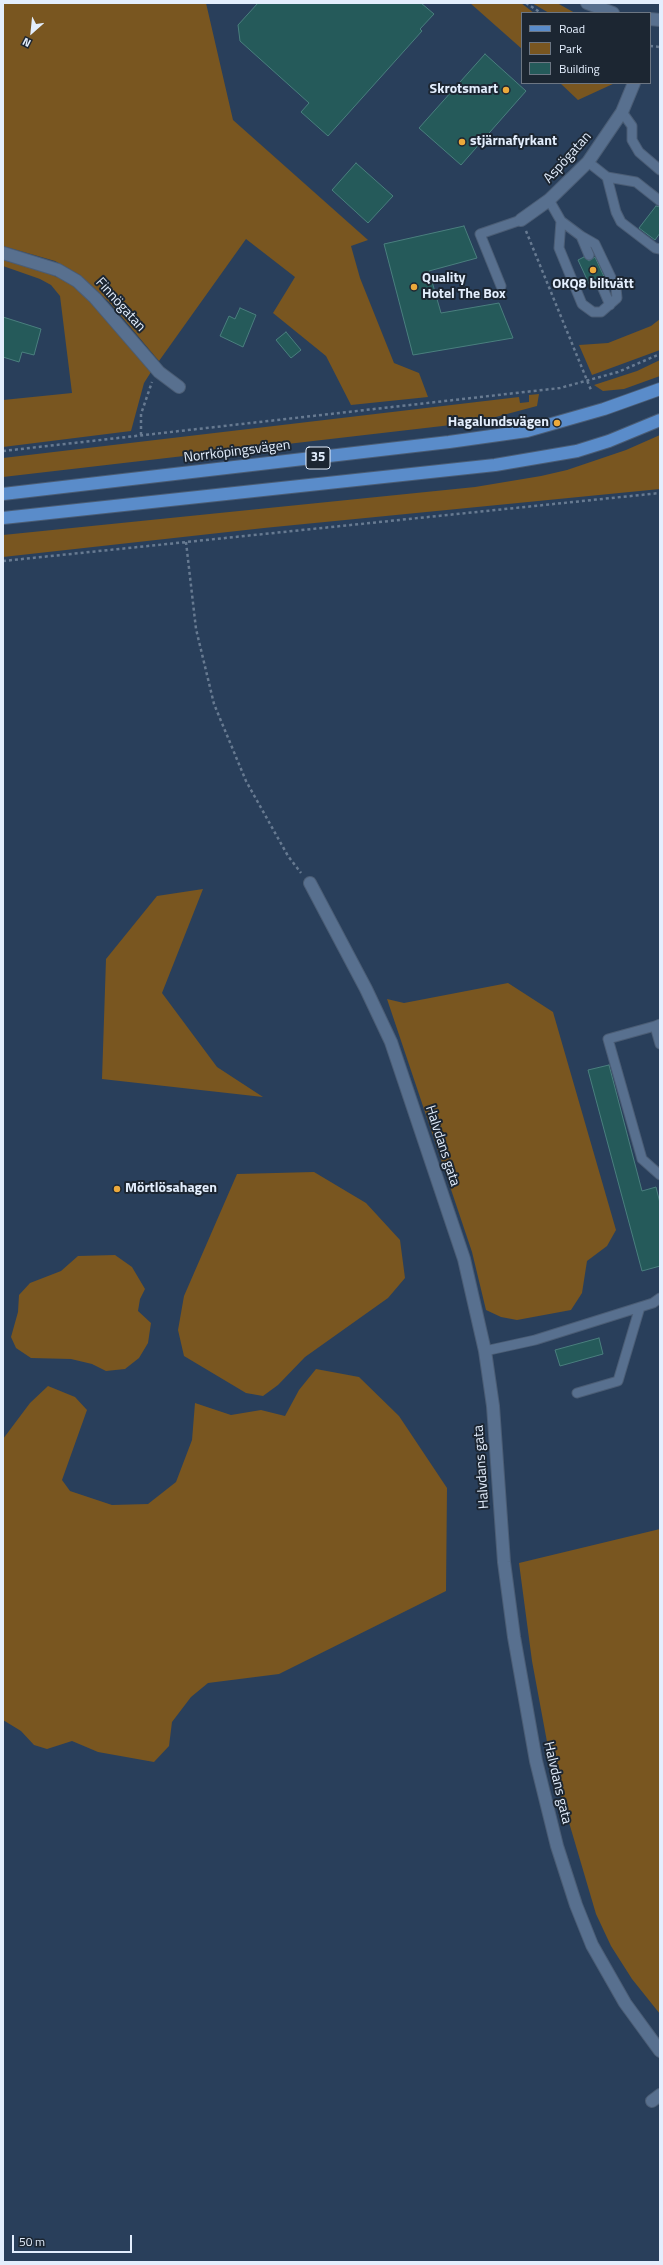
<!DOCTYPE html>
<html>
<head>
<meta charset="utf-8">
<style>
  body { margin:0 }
  #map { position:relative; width:663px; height:2265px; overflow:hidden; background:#293f5b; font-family:"Titillium Web",sans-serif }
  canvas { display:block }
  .frame { position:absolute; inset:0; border:4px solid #e3eefd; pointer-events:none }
  .legend { position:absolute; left:521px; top:12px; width:130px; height:72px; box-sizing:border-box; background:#1c2632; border:1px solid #6c7683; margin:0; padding:5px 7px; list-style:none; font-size:12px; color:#e3eefd }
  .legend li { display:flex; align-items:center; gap:8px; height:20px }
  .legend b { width:20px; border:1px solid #6c7683 }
  .north { position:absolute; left:12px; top:12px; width:40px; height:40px; -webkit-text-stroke:3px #1c2632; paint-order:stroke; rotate:207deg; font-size:11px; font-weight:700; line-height:16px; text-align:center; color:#e3eefd }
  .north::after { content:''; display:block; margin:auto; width:14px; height:18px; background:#e3eefd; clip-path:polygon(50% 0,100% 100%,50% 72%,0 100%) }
  .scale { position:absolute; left:12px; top:2235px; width:120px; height:18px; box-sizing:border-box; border:2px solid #e3eefd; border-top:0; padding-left:5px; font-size:12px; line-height:14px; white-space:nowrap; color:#e3eefd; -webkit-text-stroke:3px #1c2632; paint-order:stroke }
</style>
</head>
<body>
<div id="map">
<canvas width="663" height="2265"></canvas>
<div class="frame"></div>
<ul class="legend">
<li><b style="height:5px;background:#5a8cca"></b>Road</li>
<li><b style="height:11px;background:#795620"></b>Park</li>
<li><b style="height:11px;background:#255a5a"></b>Building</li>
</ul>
<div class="north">N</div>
<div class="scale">50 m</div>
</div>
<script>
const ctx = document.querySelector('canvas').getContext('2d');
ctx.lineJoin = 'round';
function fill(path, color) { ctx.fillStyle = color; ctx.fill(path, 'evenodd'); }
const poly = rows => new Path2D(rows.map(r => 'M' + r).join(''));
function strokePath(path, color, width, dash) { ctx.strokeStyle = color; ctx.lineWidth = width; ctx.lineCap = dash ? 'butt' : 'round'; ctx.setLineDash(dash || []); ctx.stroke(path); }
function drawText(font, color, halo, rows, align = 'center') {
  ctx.font = font + ' "Titillium Web",sans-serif'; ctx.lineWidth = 4; ctx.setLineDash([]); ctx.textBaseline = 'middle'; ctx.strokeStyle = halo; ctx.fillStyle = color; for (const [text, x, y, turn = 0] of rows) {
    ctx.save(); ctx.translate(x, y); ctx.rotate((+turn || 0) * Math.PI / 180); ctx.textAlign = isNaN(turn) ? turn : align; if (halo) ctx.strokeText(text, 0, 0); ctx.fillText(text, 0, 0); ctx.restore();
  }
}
fill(poly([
  [3,3,206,3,233,120,368,240,351,246,360,278,394,363,419,373,428,397,351,405,326,356,273,313,295,277,246,239,159,361,110,303,80,275,55,261,3,246],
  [470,3,521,3,534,13,522,13,522,49],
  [532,3,557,3,575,13,549,13],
  [560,83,615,83,578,100],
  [3,256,72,283,87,295,151,372,144,383,131,431,3,447,3,400,72,393,60,296,51,285,40,279,3,266],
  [660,319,660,350,592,375,579,345,608,343,651,326],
  [660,360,660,376,624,389,603,391,594,385,637,371],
  [539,394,537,406,477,422,3,477,3,458,519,397,520,403,529,402,529,395],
  [660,435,660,489,264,528,3,557,3,535,475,487,541,476,567,470,626,450],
  [203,889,162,993,217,1067,263,1097,102,1079,106,959,157,896],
  [508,983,553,1012,616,1230,607,1246,587,1261,582,1293,571,1310,517,1320,501,1317,486,1310,472,1252,387,999,404,1003],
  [314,1172,366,1203,400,1240,405,1278,388,1298,305,1357,278,1385,263,1396,246,1393,184,1356,178,1330,184,1296,237,1174],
  [115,1255,132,1267,145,1289,140,1299,138,1311,151,1323,148,1343,139,1358,125,1369,106,1371,92,1364,71,1359,31,1358,16,1348,11,1337,18,1312,19,1295,30,1283,61,1271,78,1256],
  [316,1369,359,1377,399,1416,447,1488,446,1591,279,1674,208,1683,191,1697,172,1722,169,1746,154,1762,98,1752,72,1741,47,1749,34,1745,21,1731,3,1720,3,1439,30,1403,48,1386,75,1397,87,1410,62,1480,70,1491,112,1505,148,1504,176,1482,192,1440,195,1403,231,1415,261,1410,285,1416,299,1390],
  [660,1529,660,2014,632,1979,611,1946,596,1914,550,1758,532,1661,519,1563]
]), '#795620');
const building = poly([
  [258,3,421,3,434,14,420,29,422,31,328,136,301,112,309,103,240,41,238,25,258,3],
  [485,54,526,91,461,165,419,128,485,54],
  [356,163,393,196,368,223,332,190,356,163],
  [656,206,660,207,660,233,655,240,639,228,656,206],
  [464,226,477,258,429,271,441,313,499,303,513,338,413,355,384,244,464,226],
  [584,257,589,261,595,257,606,281,598,279,595,286,591,288,578,260,584,257],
  [240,308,256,315,243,347,220,336,229,316,235,319,240,308],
  [3,317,41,329,34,355,22,352,19,362,3,357,3,317],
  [286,332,301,350,291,358,276,340,286,332],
  [609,1065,642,1191,656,1187,660,1203,660,1266,642,1271,588,1070,609,1065],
  [599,1338,603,1354,560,1366,555,1350,599,1338]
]);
fill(building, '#255a5a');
strokePath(building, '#4a7f7e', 1);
const lane = poly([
  [622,112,632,126,632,140,639,152,660,170],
  [588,162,607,177,636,182,660,201],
  [607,177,616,212,621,222,655,248,660,249],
  [549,200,561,221,581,236,589,255],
  [561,221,559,248,582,304,593,312,601,312,617,298,616,288,595,244,581,236],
  [601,284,610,305],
  [501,286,480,234,521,220],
  [660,1024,655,1026,660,1044],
  [655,1026,608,1039,642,1159,660,1175],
  [485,1351,535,1340,653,1303,660,1298],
  [577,1393,618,1381,640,1307]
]);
const street = poly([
  [587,3,613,13],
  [650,19,660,20],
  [521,220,549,200,588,162,622,112,634,83],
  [3,253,58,270,77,281,95,298,159,372,179,387],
  [310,883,366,989,391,1042,464,1259,485,1351,493,1406,504,1562,514,1637,536,1761,557,1846,576,1905,592,1945,625,2003,660,2051],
  [652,2101,660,2095]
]);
const primary = poly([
  [3,494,449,442,527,431,604,409,660,389],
  [3,518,495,465,577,451,609,441,660,420]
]);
strokePath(lane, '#4b5d75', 11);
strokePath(street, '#4b5d75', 14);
strokePath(primary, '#4b5d75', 14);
strokePath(poly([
  [526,3,541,13],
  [650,46,660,47],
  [526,231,591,390],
  [141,435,141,414,152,382],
  [3,451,560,388,618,372,660,354],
  [186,542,196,629,214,704,246,781,288,856,301,873],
  [3,561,660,493]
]), '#677a91', 2.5, [3, 3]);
strokePath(lane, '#58708f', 9);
strokePath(street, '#58708f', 12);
strokePath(primary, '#5a8cca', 12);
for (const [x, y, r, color] of [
  [506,90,4,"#eca93b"],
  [462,142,4,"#eca93b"],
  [593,270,4,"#eca93b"],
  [414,287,4,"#eca93b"],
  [557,423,4,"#eca93b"],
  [117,1189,4,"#eca93b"]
]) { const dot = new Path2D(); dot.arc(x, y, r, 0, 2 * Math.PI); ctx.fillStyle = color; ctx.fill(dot); strokePath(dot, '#1c2632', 1.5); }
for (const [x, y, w] of [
  [318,458,24]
]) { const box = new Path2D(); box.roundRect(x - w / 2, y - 11, w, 22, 3); ctx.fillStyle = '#1c2632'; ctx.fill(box); strokePath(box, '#e3eefd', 1); }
drawText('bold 13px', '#e3eefd', null, [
  ["35",318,458]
]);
drawText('bold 14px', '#e3eefd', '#1c2632', [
  ["Skrotsmart",498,90,"right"],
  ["stjärnafyrkant",470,142],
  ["Quality",422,279],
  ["Hotel The Box",422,295],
  ["OKQ8 biltvätt",593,285,"center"],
  ["Hagalundsvägen",549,423,"right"],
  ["Mörtlösahagen",125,1189]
], 'left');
drawText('14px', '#e3eefd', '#1c2632', [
  ["Aspögatan",568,158,-48],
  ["Finnögatan",120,305,48],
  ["Norrköpingsvägen",237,452,-7],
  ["Halvdans gata",442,1146,72],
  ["Halvdans gata",482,1467,-94],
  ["Halvdans gata",557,1783,77]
]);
</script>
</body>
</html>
